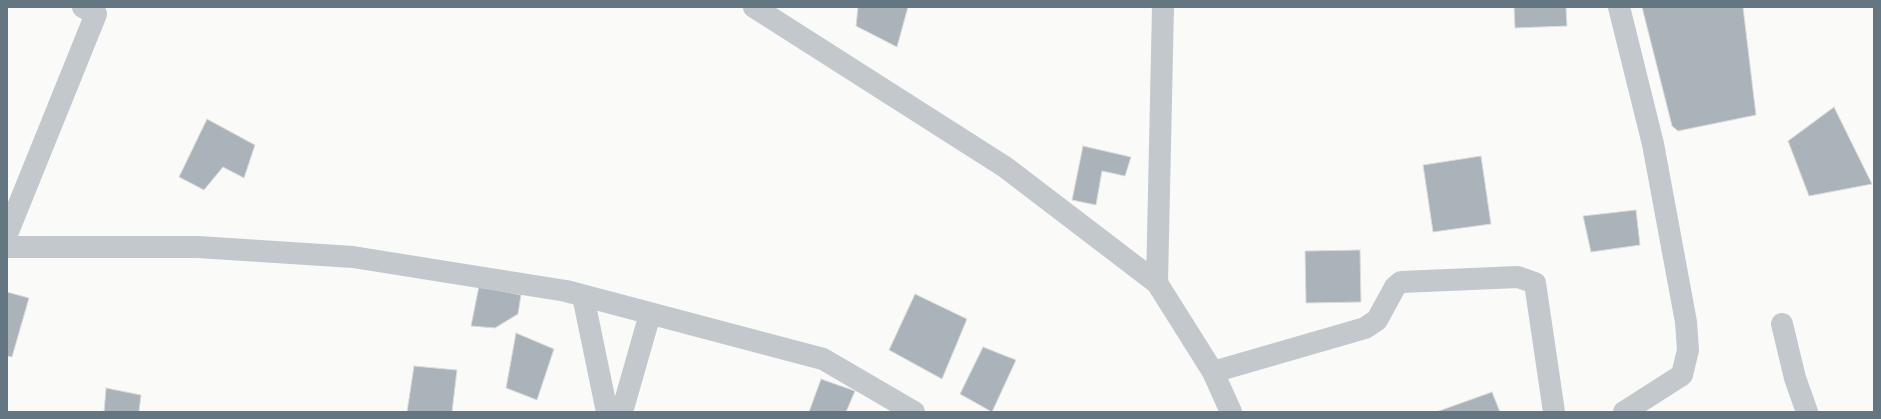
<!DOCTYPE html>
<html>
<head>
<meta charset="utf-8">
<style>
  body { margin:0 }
  #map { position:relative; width:1881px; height:419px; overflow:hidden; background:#fafaf8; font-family:"DM Sans",sans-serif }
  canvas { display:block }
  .frame { position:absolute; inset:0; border:8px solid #657683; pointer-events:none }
</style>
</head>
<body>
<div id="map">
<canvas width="1881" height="419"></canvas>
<div class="frame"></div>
</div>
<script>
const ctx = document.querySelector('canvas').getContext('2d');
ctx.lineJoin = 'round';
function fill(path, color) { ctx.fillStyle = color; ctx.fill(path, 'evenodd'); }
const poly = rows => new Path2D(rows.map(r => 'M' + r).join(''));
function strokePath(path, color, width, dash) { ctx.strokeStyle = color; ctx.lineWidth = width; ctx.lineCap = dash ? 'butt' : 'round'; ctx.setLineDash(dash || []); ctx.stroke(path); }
const building = poly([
  [858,7,908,7,897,47,856,26,858,7],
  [1514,7,1566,7,1567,26,1515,28,1514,7],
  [1642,7,1743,7,1756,115,1678,131,1672,126,1642,7],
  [1834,107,1872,184,1809,196,1788,141,1834,107],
  [207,119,255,145,244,178,223,167,204,190,179,177,207,119],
  [1083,146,1131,157,1125,176,1102,171,1096,205,1072,200,1083,146],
  [1481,156,1491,224,1433,232,1423,165,1481,156],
  [1636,210,1640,245,1591,252,1583,216,1636,210],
  [1360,250,1361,302,1306,303,1305,251,1360,250],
  [479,286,521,295,518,314,495,328,471,326,479,286],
  [7,292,29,298,12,357,7,356,7,292],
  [915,294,967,319,942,379,889,350,915,294],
  [516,333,554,349,537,400,506,388,516,333],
  [983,347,1016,360,992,412,960,394,983,347],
  [414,366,457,370,452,412,407,412,414,366],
  [821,379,855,391,846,412,809,412,821,379],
  [106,388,141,395,139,412,104,412,106,388],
  [1492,392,1500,412,1436,412,1492,392]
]);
fill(building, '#aab3b9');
strokePath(building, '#dcdcda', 1);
strokePath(poly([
  [754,7,1005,167,1157,283,1213,372,1231,412],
  [1619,7,1653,144,1686,322,1688,350,1682,375,1624,412],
  [7,234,96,14,83,7],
  [7,247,198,247,353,257,566,291,823,359,914,412],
  [1157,283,1163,7],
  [583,296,607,412],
  [1782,324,1795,378,1807,412],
  [1213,372,1365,328,1377,320,1395,287,1401,282,1518,277,1535,283,1554,412],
  [622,412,650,314]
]), '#c3c8cc', 22);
</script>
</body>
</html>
